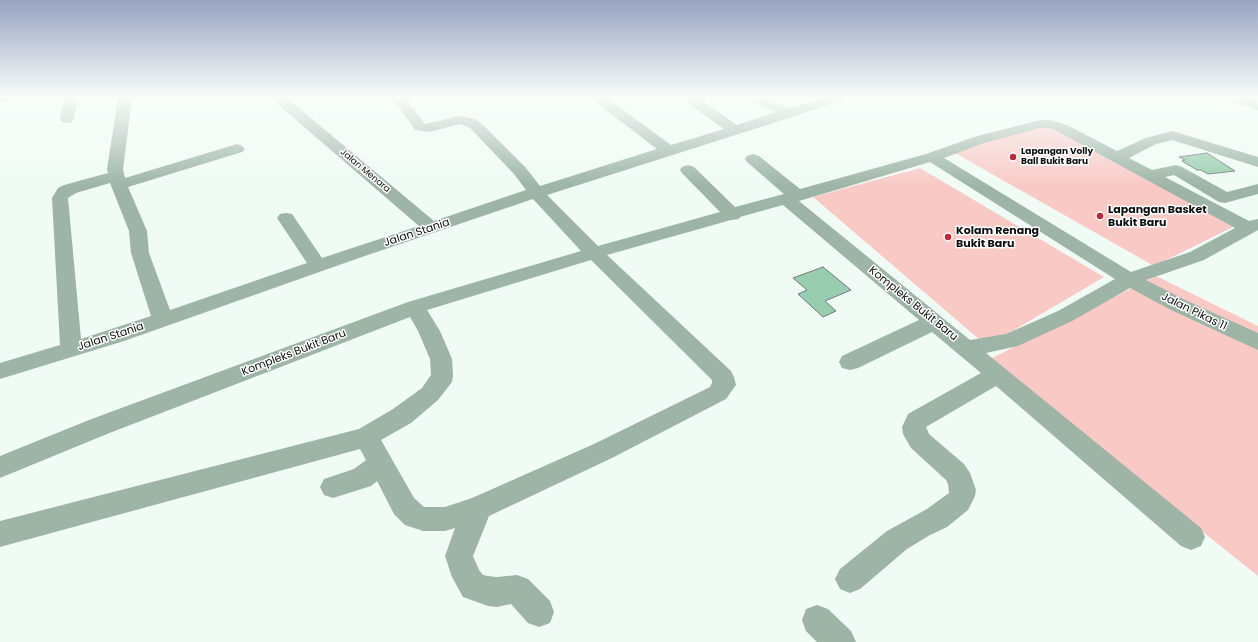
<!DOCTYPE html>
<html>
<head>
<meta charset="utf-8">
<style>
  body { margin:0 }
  canvas { display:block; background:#f0fbf5 }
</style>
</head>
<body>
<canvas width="1258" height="642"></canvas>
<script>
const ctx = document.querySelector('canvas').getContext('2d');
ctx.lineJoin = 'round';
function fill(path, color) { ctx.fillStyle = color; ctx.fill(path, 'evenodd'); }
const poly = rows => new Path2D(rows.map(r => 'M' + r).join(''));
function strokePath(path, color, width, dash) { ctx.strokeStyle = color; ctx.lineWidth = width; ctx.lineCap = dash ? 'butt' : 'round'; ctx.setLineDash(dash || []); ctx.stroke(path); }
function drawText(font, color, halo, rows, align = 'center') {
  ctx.font = font + ' Poppins,sans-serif'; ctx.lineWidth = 3; ctx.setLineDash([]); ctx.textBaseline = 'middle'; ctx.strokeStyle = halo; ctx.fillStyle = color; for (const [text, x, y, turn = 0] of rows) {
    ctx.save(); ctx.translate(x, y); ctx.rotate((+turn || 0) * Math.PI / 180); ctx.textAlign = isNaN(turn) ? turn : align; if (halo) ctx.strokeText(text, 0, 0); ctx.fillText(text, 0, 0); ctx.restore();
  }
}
fill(poly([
  [1047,122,1233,227,1154,266,948,149],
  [920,168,1104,277,987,346,813,197],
  [1156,276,1258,326,1258,576,988,360]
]), '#f9c9c6');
const building = poly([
  [1207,153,1235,171,1208,174,1201,170,1197,170,1182,161,1185,160,1179,157,1207,153],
  [823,267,851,290,825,301,836,311,823,317,798,294,807,290,793,278,823,267]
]);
fill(building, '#98cdaf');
strokePath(building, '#717b75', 1);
fill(poly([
  [64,98,78,98,74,119,72,122,67,123,62,122,60,119,64,98],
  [118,98,132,98,123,169,125,178,237,144,242,146,245,149,242,152,128,187,147,231,149,253,170,310,307,263,277,218,280,214,286,213,292,214,322,258,419,226,274,101,272,98,287,98,434,221,526,190,514,174,471,129,466,126,459,124,430,132,415,130,399,107,390,98,405,98,425,124,459,116,475,119,481,123,526,168,540,186,657,149,594,101,592,98,607,98,671,145,724,129,689,104,687,101,689,98,699,98,737,125,776,112,751,101,749,98,767,98,789,108,823,98,843,98,841,101,792,117,547,195,598,246,720,212,682,173,680,170,682,167,688,165,694,167,735,207,784,194,747,162,745,159,747,156,753,154,759,156,800,189,926,154,974,137,1040,120,1050,120,1067,125,1117,151,1146,138,1172,131,1258,157,1258,167,1172,140,1156,144,1129,158,1152,170,1176,165,1182,167,1227,192,1258,184,1258,194,1225,203,1219,202,1174,175,1165,177,1249,221,1258,219,1258,230,1204,260,1146,280,1185,300,1258,333,1258,350,1171,310,1130,288,1072,321,1018,346,986,353,1201,528,1205,537,1201,546,1191,550,1181,546,996,386,926,427,929,434,964,464,970,473,976,490,975,496,968,510,947,527,930,535,907,549,860,589,850,593,840,589,835,579,840,569,887,531,927,509,949,493,948,484,946,480,911,448,903,434,902,427,908,414,981,373,932,332,858,368,850,370,842,368,839,362,842,356,919,320,783,205,740,217,739,219,731,220,607,255,731,371,734,377,736,385,726,399,612,458,489,516,473,556,479,570,483,575,488,576,497,577,517,575,528,579,550,601,554,612,550,623,539,627,528,623,511,604,497,607,488,606,463,597,452,577,445,556,455,528,445,531,423,531,405,525,394,514,377,481,371,486,333,498,324,495,320,487,324,479,354,469,366,460,360,449,0,547,0,521,359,429,393,409,422,388,431,375,430,359,418,331,410,317,107,434,0,478,0,456,89,420,408,302,581,251,533,199,359,258,124,341,0,379,0,363,60,345,52,198,58,188,64,185,108,173,107,169,118,98],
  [1040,128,1049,128,1057,131,1235,228,1190,252,1131,272,944,158,984,143,1040,128],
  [930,162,1115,279,1058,311,1006,334,970,340,799,201,930,162],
  [110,183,129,231,131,253,151,316,81,339,68,198,76,193,110,183],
  [591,260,712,380,712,383,710,387,594,444,472,498,445,507,424,507,414,498,381,440,411,423,438,400,452,382,453,375,452,359,440,331,427,310,591,260],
  [1232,98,1247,98,1258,101,1258,110,1233,102,1231,99,1232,98],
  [817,605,828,609,851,631,856,642,817,642,806,631,802,620,806,609,817,605]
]), '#9db4a6');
fill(poly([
  [0,98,9,98,7,101,0,102,0,98]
]), '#517a63');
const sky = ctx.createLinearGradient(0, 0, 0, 187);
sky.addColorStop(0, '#98a3c1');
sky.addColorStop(0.52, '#f8fdfa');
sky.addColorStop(1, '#f8fdfa00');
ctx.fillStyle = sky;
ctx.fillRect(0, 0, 1258, 187);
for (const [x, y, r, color] of [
  [1013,157,4,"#bb2a35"],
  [1100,216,4,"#bb2a35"],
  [948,237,4,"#bb2a35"]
]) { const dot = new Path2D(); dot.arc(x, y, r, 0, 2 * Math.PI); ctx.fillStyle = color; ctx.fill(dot); strokePath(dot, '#fff', 1.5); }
drawText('bold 9px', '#0b0f0d', '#fff', [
  ["Lapangan Volly",1021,152],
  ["Ball Bukit Baru",1021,162]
], 'left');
drawText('9px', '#0b0f0d', '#fff', [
  ["Jalan Menara",365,171,40]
]);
drawText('bold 11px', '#0b0f0d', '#fff', [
  ["Lapangan Basket",1108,210],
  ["Bukit Baru",1108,223],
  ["Kolam Renang",956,231],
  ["Bukit Baru",956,244]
], 'left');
drawText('11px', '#0b0f0d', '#fff', [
  ["Jalan Stania",417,233,-18],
  ["Kompleks Bukit Baru",913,304,39],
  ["Jalan Pikas 11",1194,312,26],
  ["Jalan Stania",111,337,-18],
  ["Kompleks Bukit Baru",294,353,-21]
]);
</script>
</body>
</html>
